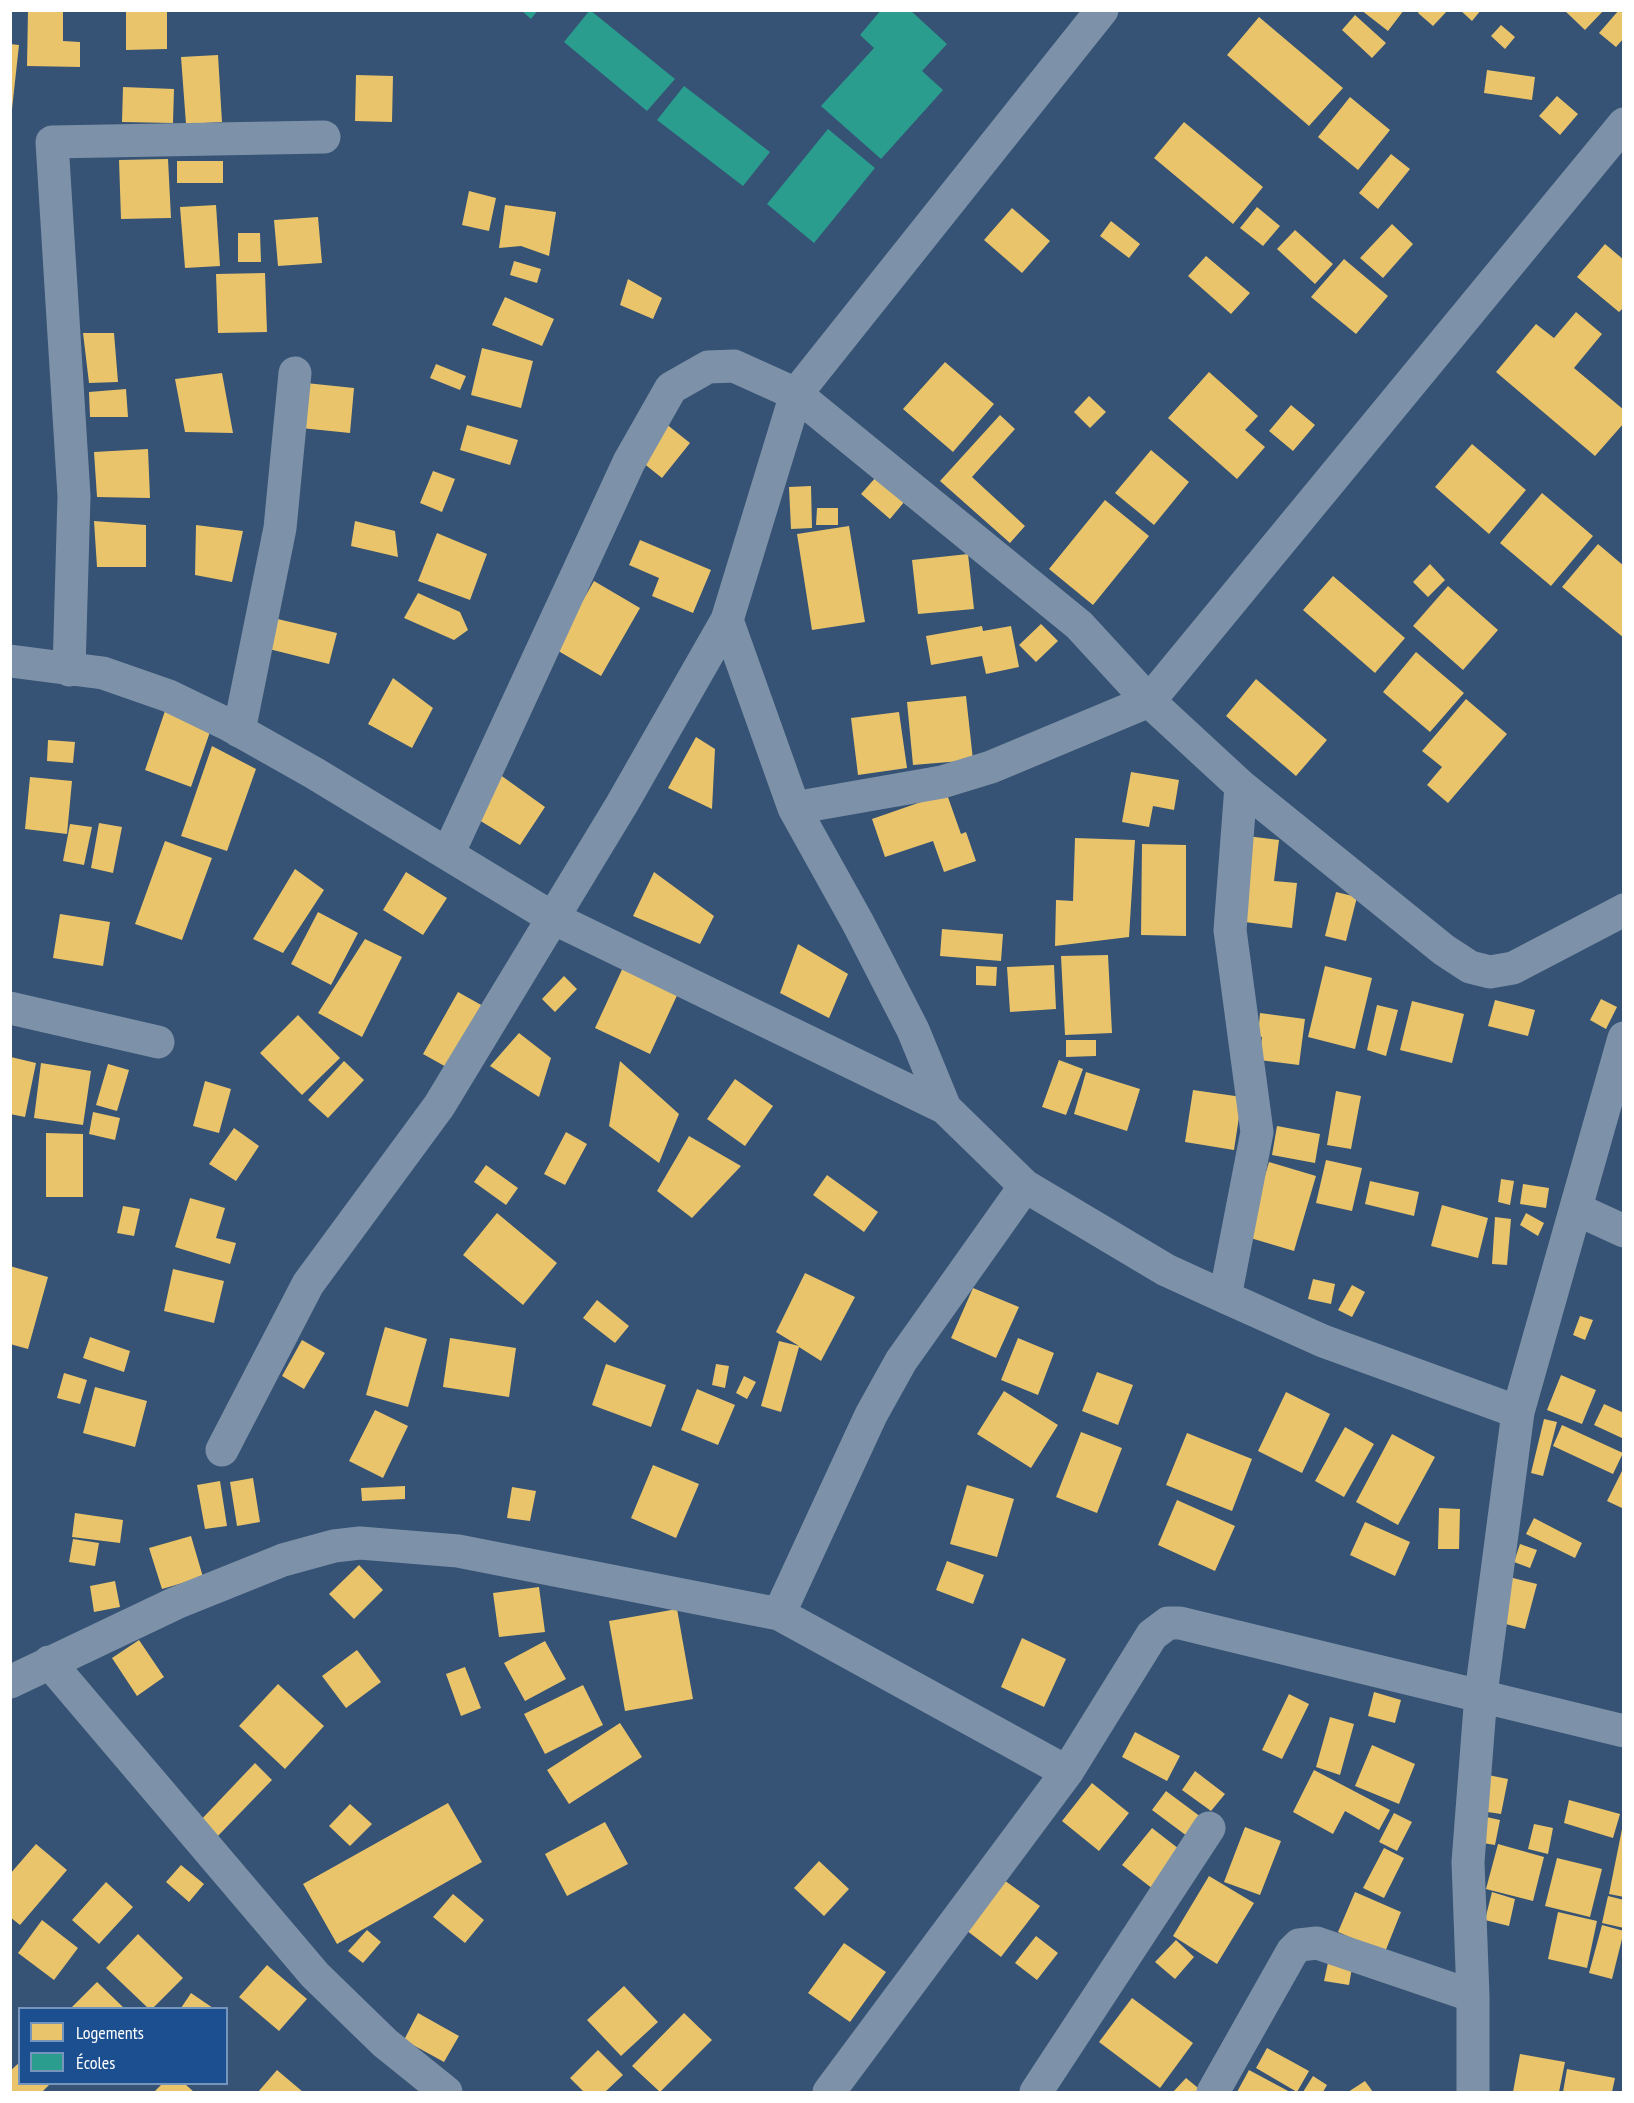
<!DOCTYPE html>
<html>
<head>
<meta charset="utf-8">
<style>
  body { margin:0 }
  #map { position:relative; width:1634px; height:2103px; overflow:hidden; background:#365274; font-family:"PT Sans Narrow",sans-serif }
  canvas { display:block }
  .frame { position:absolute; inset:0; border:12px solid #fff; pointer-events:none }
  .legend { position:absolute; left:18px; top:2007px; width:210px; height:78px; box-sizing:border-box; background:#1b4f8f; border:2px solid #7695bc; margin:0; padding:8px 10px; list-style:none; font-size:18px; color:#fff }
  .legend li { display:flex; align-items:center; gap:12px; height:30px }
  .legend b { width:30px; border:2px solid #7695bc }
</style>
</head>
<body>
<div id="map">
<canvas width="1634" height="2103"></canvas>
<div class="frame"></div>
<ul class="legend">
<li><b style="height:16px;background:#e9c46a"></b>Logements</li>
<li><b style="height:16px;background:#2a9d8f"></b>Écoles</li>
</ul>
</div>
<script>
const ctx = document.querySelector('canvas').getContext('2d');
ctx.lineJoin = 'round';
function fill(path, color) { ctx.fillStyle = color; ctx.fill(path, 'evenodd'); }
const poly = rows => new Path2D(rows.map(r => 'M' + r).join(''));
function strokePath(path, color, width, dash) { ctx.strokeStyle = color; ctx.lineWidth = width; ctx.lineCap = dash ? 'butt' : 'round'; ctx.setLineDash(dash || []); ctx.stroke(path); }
fill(poly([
  [28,10,63,10,63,41,80,42,80,67,27,66],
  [126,10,167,10,167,49,126,50],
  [1361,10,1404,10,1388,31],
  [1420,10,1448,10,1433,26,1418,13],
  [1460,10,1481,10,1472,21],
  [1564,10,1604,10,1585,30],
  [1619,10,1624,14,1624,38,1616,47,1599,33],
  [1355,15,1386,43,1372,58,1342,30],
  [1259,17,1343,88,1309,126,1227,55],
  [1501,25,1515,37,1505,49,1491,36],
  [10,44,19,45,12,109,10,108],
  [218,55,222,122,186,124,181,57],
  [1487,70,1535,77,1532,100,1484,93],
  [356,75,393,76,392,122,355,121],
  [123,87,174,89,173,123,122,122],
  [1557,96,1578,114,1560,135,1539,116],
  [1350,97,1390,130,1358,170,1318,137],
  [1184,122,1263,187,1233,224,1154,158],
  [1391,154,1410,169,1378,209,1359,193],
  [168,159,171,218,121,219,119,160],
  [177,161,223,161,223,183,177,183],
  [469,191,496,198,489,231,462,225],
  [216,205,220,266,185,268,180,207],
  [505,205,556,212,549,256,521,246,499,248],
  [1257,207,1280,226,1263,246,1240,228],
  [1012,208,1050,241,1022,273,984,240],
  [318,217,322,263,278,266,274,220],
  [1111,221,1140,244,1129,258,1100,236],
  [1392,224,1413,244,1383,278,1360,258],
  [1295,230,1333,264,1315,284,1277,249],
  [238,233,260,233,261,262,238,262],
  [1605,244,1624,260,1624,307,1619,312,1577,277],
  [1206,256,1250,293,1231,314,1188,276],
  [1344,259,1388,296,1356,334,1311,297],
  [514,261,541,269,537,283,510,275],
  [265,273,267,332,218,333,216,274],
  [628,279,662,298,653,319,620,305],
  [505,297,554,319,542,346,492,325],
  [1576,312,1602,334,1574,368,1624,410,1624,423,1595,456,1496,372,1536,324,1554,338],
  [83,333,114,333,118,382,89,383],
  [482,348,533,361,521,408,471,395],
  [945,362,994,404,953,452,903,409],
  [436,364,466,376,460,390,430,378],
  [1209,372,1258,416,1245,430,1265,447,1237,479,1168,418],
  [222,373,233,433,185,432,175,379],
  [306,383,354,388,350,433,301,428],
  [126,389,128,417,90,417,89,392],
  [1089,396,1106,412,1090,428,1074,412],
  [1291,405,1315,425,1293,451,1269,431],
  [1000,415,1015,429,972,477,1025,526,1010,543,940,481],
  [665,423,690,443,662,478,637,458],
  [467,425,518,440,510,465,460,450],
  [1472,444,1526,490,1489,534,1435,487],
  [148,449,150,498,97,497,94,452],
  [1151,450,1189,482,1154,525,1115,493],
  [433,471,455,479,442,512,420,503],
  [876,477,905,501,890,519,861,494],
  [811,486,812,528,791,529,789,487],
  [1542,493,1593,536,1551,586,1500,543],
  [1105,500,1149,536,1093,605,1049,569],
  [817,508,838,508,838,525,816,525],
  [94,521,146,525,146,567,97,567],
  [355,521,395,531,398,557,351,546],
  [196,525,243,531,232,582,195,575],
  [849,526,865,622,812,630,797,534],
  [437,533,487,554,470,600,418,581],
  [640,540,711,570,693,613,652,596,659,578,629,565],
  [1598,544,1624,566,1624,638,1562,587],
  [968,554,974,609,918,614,912,560],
  [1430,564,1445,580,1428,597,1413,582],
  [1333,576,1405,638,1375,673,1303,610],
  [594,581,640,608,601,676,555,649],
  [1448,586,1498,630,1463,670,1413,626],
  [418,593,460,612,468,630,454,640,404,618],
  [269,617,337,633,329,664,261,647],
  [1041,624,1058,641,1036,662,1019,645],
  [982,626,983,631,1011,626,1019,667,986,674,982,656,931,665,926,636],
  [1416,652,1464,693,1430,732,1383,692],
  [393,678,433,708,412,748,368,724],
  [1256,679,1327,740,1296,776,1226,716],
  [966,696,973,760,913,765,907,702],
  [1466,699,1507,734,1448,803,1427,785,1442,767,1422,751],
  [166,708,211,729,191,787,145,770],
  [899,712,907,768,858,775,851,718],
  [696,737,715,749,712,809,668,788],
  [48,740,75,742,73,763,47,761],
  [212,746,256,769,227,851,181,836],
  [1131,772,1179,780,1174,810,1153,806,1149,827,1122,822],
  [499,774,545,807,520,845,474,817],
  [30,777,72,781,67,834,25,829],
  [944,786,961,834,966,832,976,861,944,872,933,841,885,857,872,819,921,802],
  [99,823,122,827,113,873,91,868],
  [70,824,92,827,84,865,63,861],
  [1247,836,1279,840,1274,881,1297,883,1292,928,1237,921],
  [1075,838,1135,840,1129,937,1055,946,1056,900,1073,901],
  [165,841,212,858,182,940,135,924],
  [1142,844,1186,845,1186,936,1141,935],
  [295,869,324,890,283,953,253,939],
  [406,872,447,898,423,935,383,910],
  [654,872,714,916,700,944,633,916],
  [1336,892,1357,897,1346,941,1325,936],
  [318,912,358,933,331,985,291,964],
  [60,914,110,922,103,966,53,958],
  [942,929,1003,934,1001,961,940,956],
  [365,939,402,957,362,1037,318,1013],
  [798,944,848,974,829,1018,780,993],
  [1108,955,1112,1033,1065,1035,1061,956],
  [625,963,680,989,650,1054,595,1028],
  [1054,965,1056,1009,1010,1012,1007,967],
  [976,966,997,967,996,986,976,985],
  [1325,966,1372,978,1355,1049,1308,1037],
  [564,976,577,989,555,1012,542,999],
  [458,992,483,1006,448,1068,423,1054],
  [1601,999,1617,1007,1606,1029,1590,1020],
  [1495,1000,1535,1010,1528,1036,1488,1026],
  [1412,1001,1464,1014,1452,1063,1400,1050],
  [1377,1005,1398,1010,1386,1056,1367,1050],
  [1260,1013,1305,1019,1299,1065,1259,1060,1262,1037,1258,1036],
  [298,1015,340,1058,302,1095,260,1053],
  [519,1033,551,1058,539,1097,490,1066],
  [1066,1040,1096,1040,1096,1056,1066,1057],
  [11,1057,36,1063,25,1117,10,1114],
  [1059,1060,1083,1069,1066,1115,1042,1107],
  [344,1061,364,1080,328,1118,308,1100],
  [620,1061,679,1114,659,1163,609,1126],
  [41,1063,91,1071,83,1125,34,1118],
  [108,1064,129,1070,117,1111,96,1105],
  [1086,1072,1140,1089,1127,1131,1074,1114],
  [735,1079,773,1106,745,1146,707,1119],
  [205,1081,231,1089,219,1133,193,1126],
  [1193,1090,1242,1097,1234,1150,1185,1142],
  [1336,1091,1361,1096,1351,1149,1327,1145],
  [93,1112,120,1118,115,1140,89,1134],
  [1277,1126,1320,1134,1315,1163,1272,1155],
  [234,1128,259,1146,236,1181,209,1164],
  [566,1132,587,1144,565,1185,544,1174],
  [46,1133,83,1134,83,1197,46,1197],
  [689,1136,741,1166,692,1218,657,1191],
  [1326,1160,1362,1168,1352,1211,1316,1203],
  [1269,1162,1316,1176,1294,1251,1247,1237],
  [486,1165,518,1188,506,1205,474,1182],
  [827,1175,878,1212,864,1232,813,1195],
  [1501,1179,1514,1181,1510,1205,1498,1202],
  [1370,1181,1419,1192,1414,1216,1365,1204],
  [1523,1184,1549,1188,1546,1208,1520,1204],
  [190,1198,225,1208,216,1238,236,1243,230,1264,175,1247],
  [1442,1205,1488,1218,1478,1258,1431,1246],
  [123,1206,140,1209,134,1236,117,1233],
  [497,1213,557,1263,523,1305,463,1255],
  [1526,1213,1544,1223,1538,1236,1520,1225],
  [1495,1217,1511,1219,1507,1265,1492,1264],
  [10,1266,48,1277,28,1349,10,1344],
  [173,1269,224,1281,214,1323,164,1311],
  [805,1273,855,1297,821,1361,799,1347,781,1412,761,1406,779,1341,799,1346,776,1332],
  [1313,1279,1335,1284,1331,1304,1308,1299],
  [1352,1285,1365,1292,1352,1317,1338,1310],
  [973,1288,1019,1307,996,1358,951,1338],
  [597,1300,629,1326,615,1343,583,1318],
  [1580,1316,1593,1320,1585,1340,1573,1335],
  [385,1327,427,1339,408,1407,366,1395],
  [90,1337,130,1351,124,1372,83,1358],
  [450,1338,516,1348,509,1397,443,1387],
  [1018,1338,1054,1353,1038,1395,1001,1380],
  [302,1340,325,1353,304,1389,282,1376],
  [606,1364,666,1385,651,1427,592,1405],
  [716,1364,729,1366,725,1388,712,1385],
  [1097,1372,1133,1385,1118,1425,1082,1411],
  [64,1373,87,1380,80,1404,57,1398],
  [1561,1375,1596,1390,1582,1424,1547,1410],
  [744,1376,756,1382,747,1399,736,1393],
  [95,1387,147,1401,135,1447,83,1433],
  [697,1389,735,1405,718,1445,681,1430],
  [1004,1391,1058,1425,1031,1468,977,1434],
  [1286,1392,1330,1414,1302,1473,1258,1451],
  [1604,1404,1624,1413,1624,1439,1594,1425],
  [375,1410,408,1426,383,1478,349,1461],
  [1544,1419,1557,1422,1543,1476,1531,1473],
  [1562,1425,1623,1453,1613,1474,1553,1446],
  [1345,1427,1374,1444,1344,1497,1315,1481],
  [1081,1432,1122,1448,1097,1513,1056,1497],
  [1187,1433,1252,1459,1232,1511,1166,1485],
  [1392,1434,1435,1457,1398,1525,1356,1502],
  [653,1465,699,1484,676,1538,631,1518],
  [1624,1467,1624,1509,1607,1501],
  [253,1478,260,1522,237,1526,230,1482],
  [220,1481,227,1526,205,1529,197,1485],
  [967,1485,1014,1499,997,1557,950,1544],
  [405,1486,405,1499,362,1501,361,1488],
  [512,1487,536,1491,530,1521,507,1518],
  [1177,1500,1235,1526,1215,1571,1158,1545],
  [1439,1508,1460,1509,1459,1549,1438,1549],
  [75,1513,123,1520,120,1543,72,1537],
  [1534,1518,1582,1543,1575,1558,1526,1534],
  [1365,1522,1410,1542,1395,1576,1350,1555],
  [191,1536,203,1577,162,1589,149,1548],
  [73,1539,99,1543,95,1566,69,1562],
  [1520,1544,1537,1550,1530,1568,1514,1562],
  [947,1561,984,1575,973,1604,936,1590],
  [359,1565,383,1590,354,1619,329,1594],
  [1509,1577,1537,1584,1525,1629,1498,1622],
  [115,1581,120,1607,94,1612,90,1586],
  [539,1587,545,1632,499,1637,493,1593],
  [677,1609,693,1699,625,1711,609,1621],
  [1022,1638,1066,1659,1044,1707,1001,1687],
  [139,1640,164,1677,137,1696,112,1658],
  [545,1641,566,1679,525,1701,504,1663],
  [357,1650,381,1682,346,1708,322,1676],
  [465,1667,481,1708,461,1716,446,1674],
  [278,1684,324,1726,285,1769,239,1726],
  [583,1685,603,1725,545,1754,524,1714],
  [1374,1692,1401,1700,1395,1723,1368,1716],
  [1289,1694,1309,1704,1282,1759,1262,1750],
  [1330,1717,1354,1724,1340,1775,1316,1767],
  [620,1723,642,1757,569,1804,547,1770],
  [1135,1732,1180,1756,1167,1781,1122,1757],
  [1372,1745,1415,1764,1399,1804,1355,1786],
  [255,1763,272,1780,215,1839,198,1823],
  [1314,1770,1390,1810,1379,1830,1345,1811,1333,1834,1293,1812],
  [1195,1771,1225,1794,1211,1811,1182,1790],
  [1488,1775,1508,1779,1501,1814,1481,1811],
  [1092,1783,1129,1813,1099,1851,1062,1821],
  [1166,1791,1205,1820,1191,1839,1152,1810],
  [1569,1800,1620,1814,1613,1838,1564,1823],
  [448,1803,482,1862,337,1944,303,1884],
  [350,1804,372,1824,350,1846,329,1826],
  [1394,1813,1412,1822,1397,1851,1379,1842],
  [1482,1816,1500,1820,1495,1845,1477,1842],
  [605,1822,628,1864,567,1896,545,1854],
  [1534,1824,1553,1828,1548,1854,1528,1849],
  [1245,1827,1281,1841,1260,1895,1224,1882],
  [1152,1828,1183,1852,1153,1889,1122,1865],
  [1622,1829,1624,1829,1624,1897,1609,1894],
  [36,1844,67,1870,20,1925,10,1917,10,1874],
  [1498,1844,1544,1857,1533,1901,1486,1889],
  [1384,1848,1404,1858,1384,1898,1363,1888],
  [1557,1858,1602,1869,1590,1917,1545,1906],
  [819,1861,849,1889,824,1916,794,1888],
  [181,1865,204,1884,189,1902,166,1882],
  [1209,1876,1254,1903,1217,1964,1173,1936],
  [1004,1880,1040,1906,1001,1957,966,1930],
  [106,1882,133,1907,99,1944,72,1920],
  [1355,1892,1401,1912,1385,1952,1338,1932],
  [1492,1892,1515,1899,1509,1926,1485,1920],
  [453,1894,484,1920,465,1943,433,1917],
  [1608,1896,1624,1900,1624,1928,1602,1923],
  [1558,1912,1597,1921,1587,1968,1548,1959],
  [42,1920,78,1948,54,1980,18,1953],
  [1602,1925,1624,1931,1612,1979,1589,1973],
  [367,1930,381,1942,363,1963,348,1951],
  [138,1934,183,1978,153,2008,148,2008,106,1968],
  [1036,1936,1058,1953,1037,1980,1015,1963],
  [1176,1940,1194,1957,1175,1979,1155,1962],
  [844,1943,886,1972,850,2022,808,1993],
  [1329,1958,1353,1962,1349,1985,1324,1981],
  [267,1965,307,1999,279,2031,239,1997],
  [97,1982,124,2008,71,2008],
  [624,1986,658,2022,621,2056,587,2020],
  [191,1993,213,2008,181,2008],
  [1132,1998,1193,2043,1160,2088,1099,2042],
  [418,2013,459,2036,444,2062,404,2040],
  [684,2013,712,2040,660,2092,632,2066],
  [1267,2048,1309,2071,1297,2092,1256,2068],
  [598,2050,623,2075,605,2092,584,2092,570,2078],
  [1520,2054,1565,2062,1559,2092,1513,2092],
  [20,2062,20,2084,50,2084,42,2092,10,2092,10,2071],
  [1567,2069,1615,2078,1612,2092,1563,2092],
  [277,2070,303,2092,258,2092],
  [1249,2070,1290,2092,1237,2092],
  [1313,2076,1327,2085,1323,2092,1303,2092],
  [1186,2078,1203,2092,1173,2092],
  [1365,2081,1373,2092,1348,2092],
  [162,2084,185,2084,194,2092,154,2092]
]), '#e9c46a');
fill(poly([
  [521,10,538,10,531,19],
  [590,10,675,79,647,111,564,42],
  [881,10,910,10,947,44,922,71,943,90,881,159,821,106,874,48,860,35],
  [684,86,770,152,743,186,657,120],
  [828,129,875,168,814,243,767,204]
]), '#2a9d8f');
strokePath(poly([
  [1102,10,796,394,1079,625,1149,701,1241,786,1444,950,1470,967,1490,972,1513,968,1624,910],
  [10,661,103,673,169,696,229,725,314,773,553,918,945,1108],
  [69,670,74,496,52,142,324,137],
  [239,731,280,528,295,373],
  [794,808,942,782,991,767,1149,701,1624,124],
  [448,854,629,462,671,388,708,367,734,366,796,394,727,620,794,808,858,923,913,1030,945,1108,1025,1186,1166,1270,1225,1297,1323,1341,1518,1412,1624,1038],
  [10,1008,158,1042],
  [1576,1209,1624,1231],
  [1225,1297,1257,1132,1230,930,1241,786],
  [222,1450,308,1284,439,1106,622,804,727,620],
  [779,1614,1067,1772,1152,1635,1168,1623,1180,1623,1624,1731],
  [49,1662,315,1975,385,2043,446,2092],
  [10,1682,176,1603,283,1560,334,1546,360,1543,458,1551,779,1614,871,1415,901,1361,1025,1186],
  [829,2092,1067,1772],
  [1036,2092,1209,1828],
  [1213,2092,1292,1952,1299,1945,1317,1943,1473,1996],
  [1473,2092,1473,1996,1468,1862,1481,1694,1518,1412]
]), '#7d92a8', 33);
</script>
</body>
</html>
